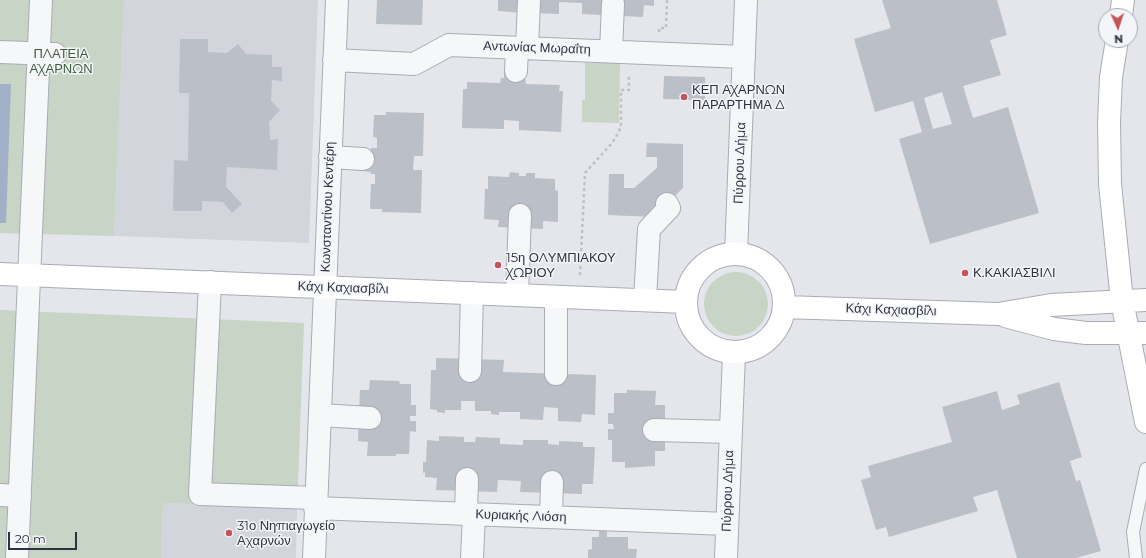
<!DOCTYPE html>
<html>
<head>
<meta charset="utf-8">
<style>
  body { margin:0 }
  #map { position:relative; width:1146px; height:558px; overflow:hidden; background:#e4e6eb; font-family:Montserrat,sans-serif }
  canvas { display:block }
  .north { position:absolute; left:1098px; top:8px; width:40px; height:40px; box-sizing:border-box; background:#f4f5f8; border:1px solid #a4a7af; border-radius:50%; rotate:177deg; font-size:11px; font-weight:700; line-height:16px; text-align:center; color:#2d3242 }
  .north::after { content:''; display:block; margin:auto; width:14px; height:18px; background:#c4545a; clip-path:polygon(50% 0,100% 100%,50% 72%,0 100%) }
  .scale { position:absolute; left:8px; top:532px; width:69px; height:18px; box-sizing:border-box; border:2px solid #2d3242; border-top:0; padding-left:5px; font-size:12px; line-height:14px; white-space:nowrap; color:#2d3242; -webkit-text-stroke:3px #f4f5f8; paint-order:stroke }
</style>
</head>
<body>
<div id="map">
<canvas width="1146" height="558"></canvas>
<div class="north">N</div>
<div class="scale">20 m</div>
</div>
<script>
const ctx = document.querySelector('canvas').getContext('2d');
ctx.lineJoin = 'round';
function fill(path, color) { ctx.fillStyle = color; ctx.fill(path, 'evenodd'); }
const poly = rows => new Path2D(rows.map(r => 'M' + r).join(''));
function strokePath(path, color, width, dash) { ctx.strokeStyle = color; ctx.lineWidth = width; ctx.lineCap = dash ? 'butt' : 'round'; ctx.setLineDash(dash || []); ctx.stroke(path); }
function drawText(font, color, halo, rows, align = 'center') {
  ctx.font = font + ' Montserrat,sans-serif'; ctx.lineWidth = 3; ctx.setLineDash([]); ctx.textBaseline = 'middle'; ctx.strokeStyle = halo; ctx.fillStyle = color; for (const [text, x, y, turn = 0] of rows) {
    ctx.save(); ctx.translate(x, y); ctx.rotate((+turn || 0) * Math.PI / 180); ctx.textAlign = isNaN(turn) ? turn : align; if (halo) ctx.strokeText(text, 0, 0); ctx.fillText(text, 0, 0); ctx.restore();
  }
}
fill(poly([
  [124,0,318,0,309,243,114,236],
  [163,503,297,508,296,558,161,558]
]), '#d2d5dc');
fill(poly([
  [0,0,124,0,114,236,0,233],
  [585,63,620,63,619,123,582,122,582,100,585,100],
  '704 304a32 32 0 1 1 64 0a32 32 0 1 1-64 0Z',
  [0,310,304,323,297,508,163,503,161,558,0,558]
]), '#c8d4c6');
fill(poly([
  [0,84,11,84,6,223,0,223]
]), '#a2b0c7');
fill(poly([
  [377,0,423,0,422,25,376,24],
  [498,0,524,0,523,13,498,11],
  [534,0,654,0,654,6,644,5,643,17,582,14,582,3,559,2,559,14,534,13],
  [882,0,997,0,1007,35,990,40,1001,75,963,86,973,118,1008,107,1039,213,930,244,899,139,922,132,913,101,875,112,854,39,891,28],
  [942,92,952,124,933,129,924,98],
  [180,39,208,39,208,52,227,53,238,44,246,54,272,55,272,67,282,67,282,81,272,80,271,101,280,110,269,122,270,140,278,139,277,170,227,167,226,187,242,204,232,213,223,202,202,201,202,211,173,211,174,160,188,161,189,93,179,93],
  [504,70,524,71,526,84,560,85,559,91,563,91,561,132,519,130,519,121,504,120,504,129,462,128,463,89,467,89,467,82,500,83,501,78,504,78],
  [664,76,705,77,705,100,663,99],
  [386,112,424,113,423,156,414,156,413,170,422,170,421,213,382,212,382,209,370,209,371,184,375,184,375,174,370,174,371,172,363,171,364,151,371,151,371,148,377,148,377,138,373,137,374,115,386,115],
  [647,143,683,144,683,188,653,217,608,215,609,174,624,174,624,188,634,188,657,168,657,157,646,157],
  [510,172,519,173,519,176,526,176,526,173,535,173,535,178,555,179,555,190,558,191,558,222,543,221,543,229,498,227,499,220,484,219,485,189,488,189,488,176,509,177],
  [436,358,504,360,503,372,596,375,595,415,582,414,581,422,558,421,558,408,544,407,543,420,520,419,520,412,499,412,499,415,491,414,491,411,475,411,475,401,461,401,461,410,445,410,445,413,437,412,437,410,430,409,431,370,436,370],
  [370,380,399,381,400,384,411,384,411,405,416,405,416,416,410,416,410,421,416,421,416,432,410,431,409,454,396,454,396,456,367,456,368,442,358,441,360,390,369,390],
  [1059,382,1082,457,1070,461,1076,481,1080,480,1101,551,1076,558,1017,558,997,490,973,497,978,511,889,537,886,527,876,530,861,480,871,477,868,466,952,442,942,407,997,391,1002,410,1020,404,1017,395],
  [627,390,656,391,655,405,665,405,665,451,655,451,655,466,625,468,625,462,612,462,612,440,608,440,608,429,614,429,613,424,608,424,608,413,614,413,614,393,627,393],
  [439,436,464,437,464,442,475,442,476,437,500,438,500,444,523,445,523,440,548,440,548,444,559,445,559,441,583,442,583,447,595,447,593,484,582,484,582,494,520,492,521,481,498,480,497,492,436,490,437,478,425,477,425,472,423,473,423,462,426,462,427,440,439,441],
  [599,530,607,530,607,537,628,537,628,549,637,549,636,558,588,558,588,550,592,549,592,537,599,537]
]), '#bbbfc7');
const lane = poly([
  [1136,558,1133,532,1146,469]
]);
const street = poly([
  [527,48,529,1],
  [611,51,613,4],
  [0,52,55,54],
  [334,60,414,64,449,45,744,57],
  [516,71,517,48],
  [330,157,363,159],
  [736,254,746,0],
  [210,282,200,494,316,498],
  [517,295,520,215],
  [645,300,649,229,669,208,667,204],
  [470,371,472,293],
  [556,374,556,297],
  [320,415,370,418],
  [654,430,731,432],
  [0,495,20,496],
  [315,508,727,524],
  [466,513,467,479],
  [551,517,552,482],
  [17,558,41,0],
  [314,558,337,0],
  [472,558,474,514],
  [726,558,734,353]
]);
const secondary = poly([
  [1121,16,1123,0],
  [1117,40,1111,77,1109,122,1110,184,1122,301,1146,422],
  '686 303a49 49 0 1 1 98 0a49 49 0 1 1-98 0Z',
  [0,274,686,302],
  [784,307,998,314,1051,305,1146,300],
  [1005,316,1054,329,1086,333,1146,333]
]);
strokePath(lane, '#a9acb5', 14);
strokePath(street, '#a9acb5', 24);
strokePath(secondary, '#a9acb5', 24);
strokePath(poly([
  [659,32,659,28,666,28,667,0],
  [580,275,585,173,612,143,619,132,621,124,621,90,629,90,629,74]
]), '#bec0c6', 2.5, [3, 3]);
strokePath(lane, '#f6f7f9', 12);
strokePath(street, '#f6f7f9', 22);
strokePath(secondary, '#fff', 22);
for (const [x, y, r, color] of [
  [684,97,4,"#c4545a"],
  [498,265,4,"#c4545a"],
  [965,273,4,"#c4545a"],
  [229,533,4,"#c4545a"]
]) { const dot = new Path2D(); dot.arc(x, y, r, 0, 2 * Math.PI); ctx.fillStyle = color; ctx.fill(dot); strokePath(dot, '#f4f5f8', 1.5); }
drawText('13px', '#2d3242', '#f4f5f8', [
  ["Αντωνίας Μωραΐτη",537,48,2],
  ["Πύρρου Δήμα",740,163,-88],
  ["Κωνσταντίνου Κεντέρη",328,207,-88],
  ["Κάχι Καχιασβίλι",343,288,2],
  ["Κάχι Καχιασβίλι",891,310,2],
  ["Πύρρου Δήμα",728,491,-88],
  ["Κυριακής Λιόση",521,516,2]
]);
drawText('13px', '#3e5c3b', '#f4f5f8', [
  ["ΠΛΑΤΕΙΑ",61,54],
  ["ΑΧΑΡΝΩΝ",61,69]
]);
drawText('13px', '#2d3242', '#f4f5f8', [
  ["ΚΕΠ ΑΧΑΡΝΩΝ",692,90],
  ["ΠΑΡΑΡΤΗΜΑ Δ",692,105],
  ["15η ΟΛΥΜΠΙΑΚΟΥ",506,258],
  ["ΧΩΡΙΟΥ",506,273],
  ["Κ.ΚΑΚΙΑΣΒΙΛΙ",973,273],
  ["31ο Νηπιαγωγείο",237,526],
  ["Αχαρνών",237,541]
], 'left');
</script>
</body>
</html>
